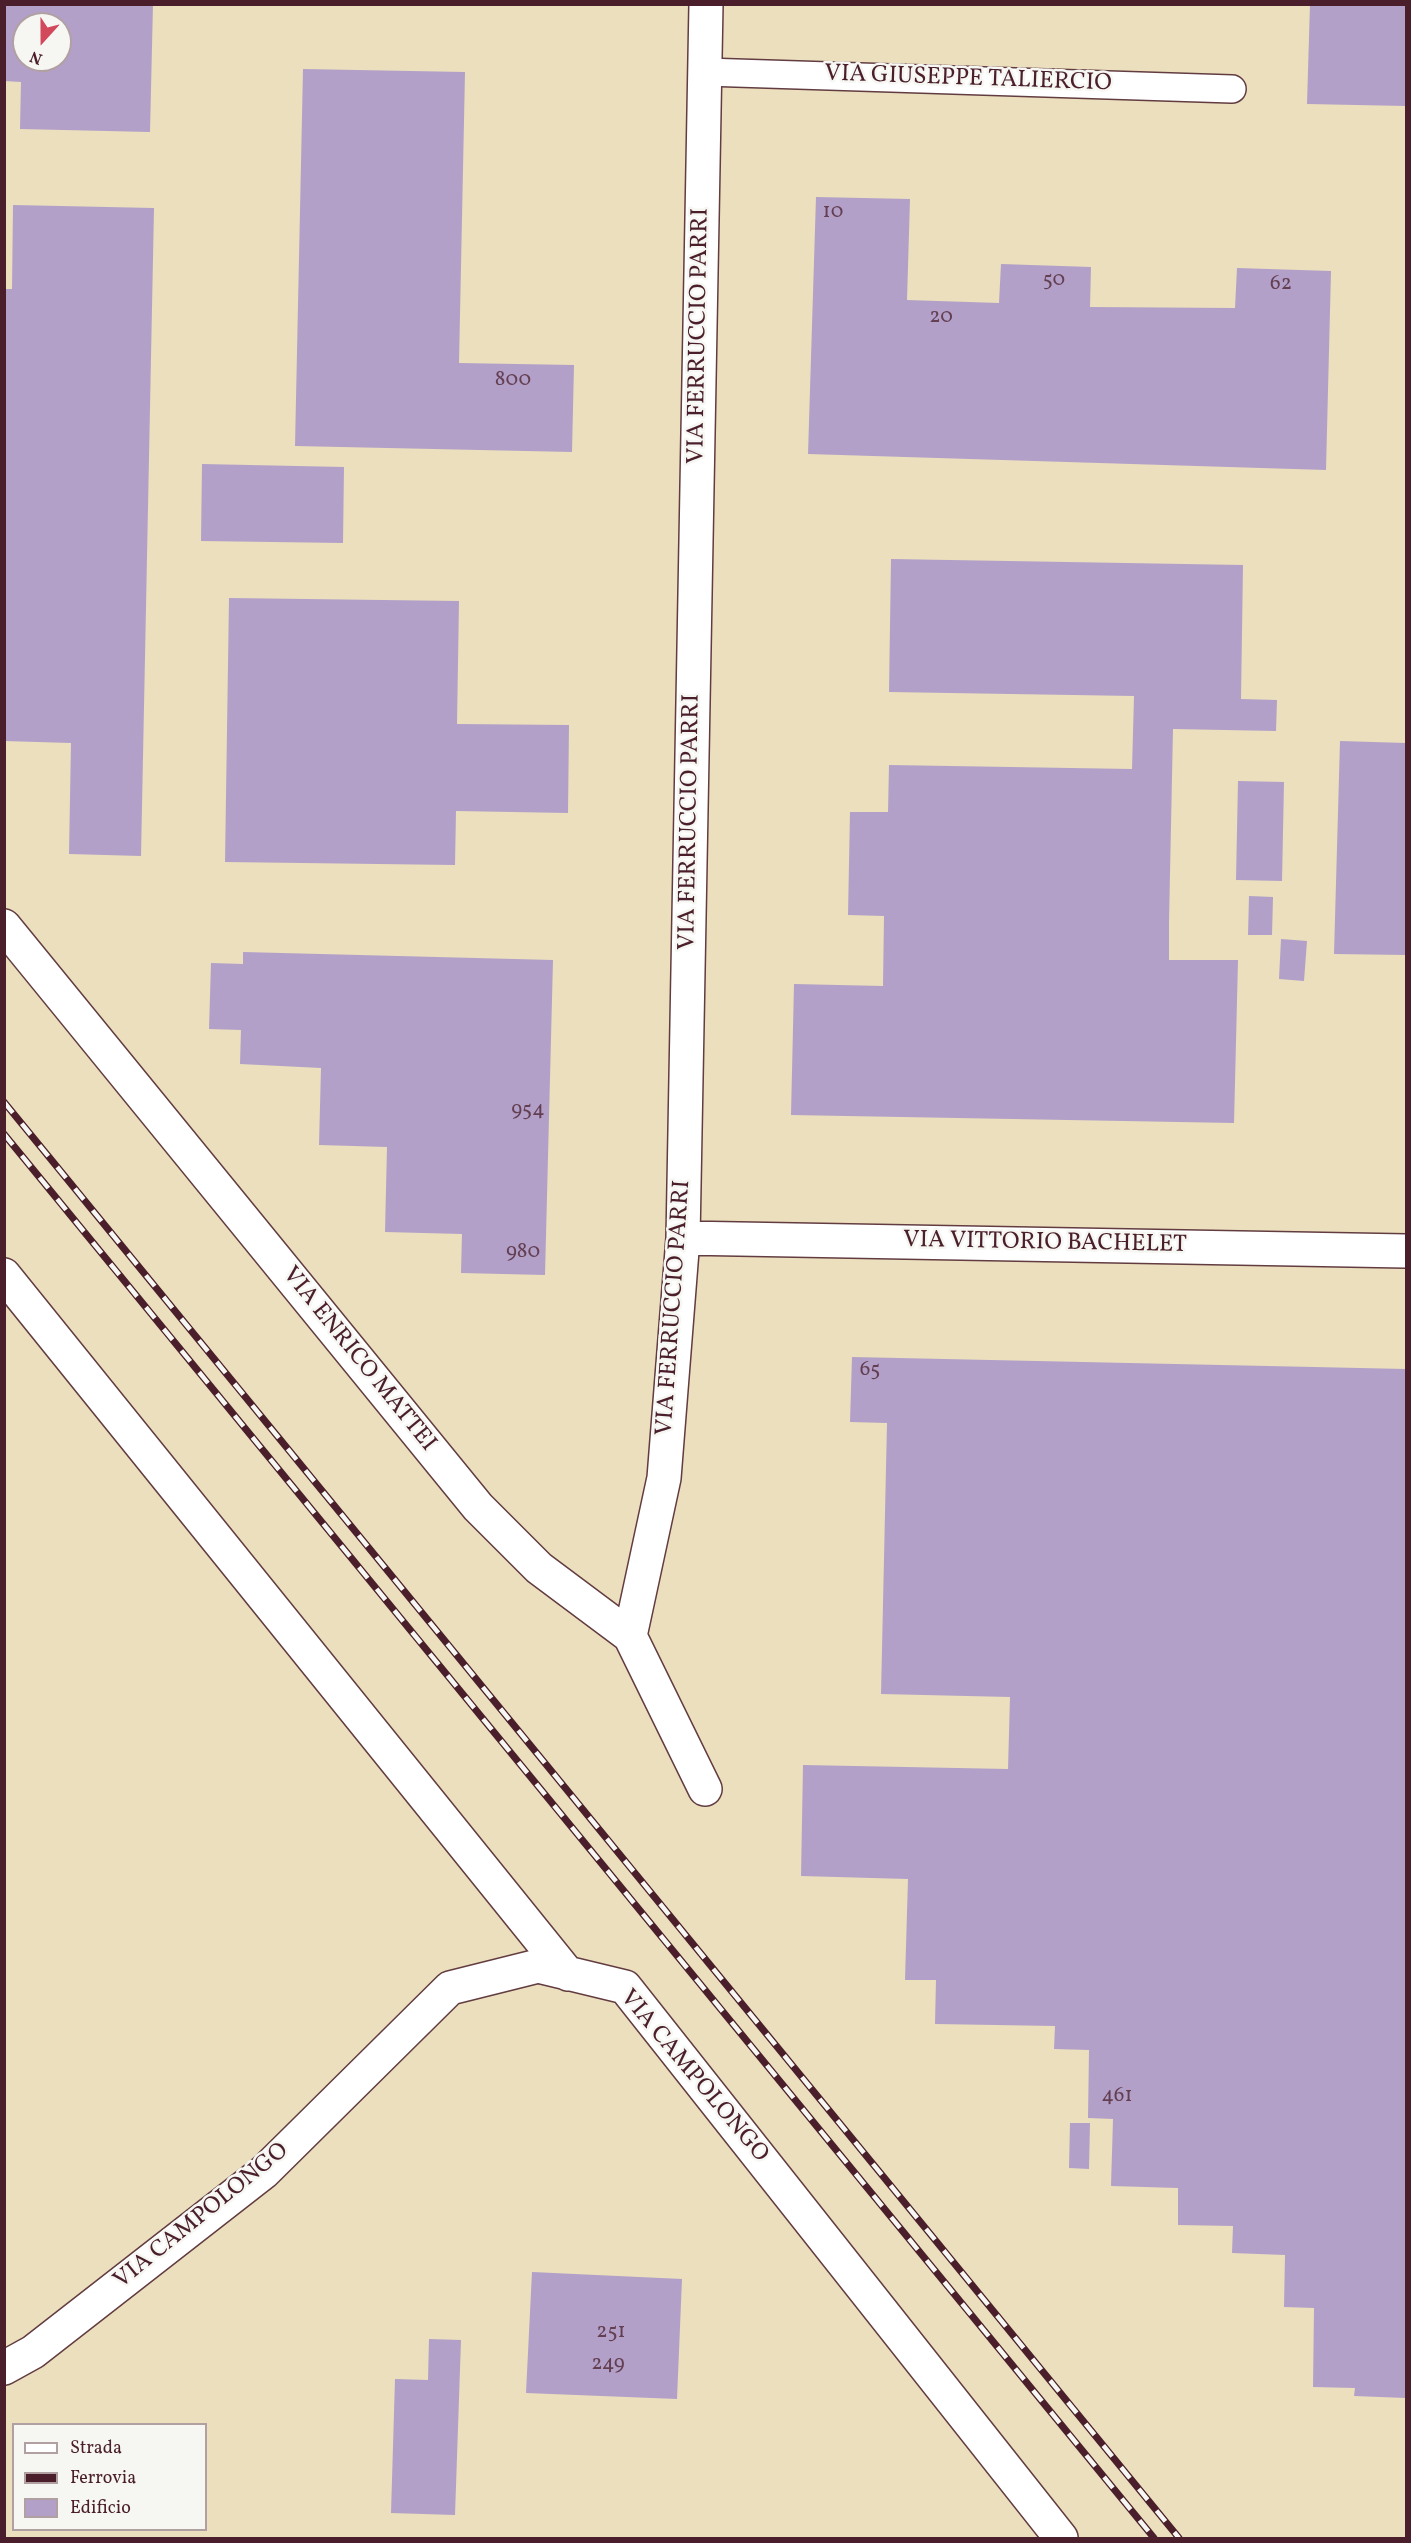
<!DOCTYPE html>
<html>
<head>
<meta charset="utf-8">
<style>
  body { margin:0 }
  #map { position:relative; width:1411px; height:2543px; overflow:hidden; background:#ebdfbd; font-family:Vollkorn,serif }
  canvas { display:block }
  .frame { position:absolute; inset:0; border:6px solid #4a1f2b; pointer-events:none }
  .legend { position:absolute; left:12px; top:2423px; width:195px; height:108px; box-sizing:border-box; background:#f6f6f2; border:2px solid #b1a0a2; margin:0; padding:8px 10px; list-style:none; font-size:18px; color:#4a1f2b }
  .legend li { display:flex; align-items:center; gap:12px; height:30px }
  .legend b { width:30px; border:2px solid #b1a0a2 }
  .north { position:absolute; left:12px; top:12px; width:60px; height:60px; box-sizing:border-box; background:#f6f6f2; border:2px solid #b1a0a2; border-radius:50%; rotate:201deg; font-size:16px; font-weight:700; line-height:24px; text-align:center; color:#4a1f2b }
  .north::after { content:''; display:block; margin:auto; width:21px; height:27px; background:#d1495b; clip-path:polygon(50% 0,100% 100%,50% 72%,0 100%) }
</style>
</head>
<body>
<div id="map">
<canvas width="1411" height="2543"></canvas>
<div class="frame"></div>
<ul class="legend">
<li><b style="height:8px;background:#fff"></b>Strada</li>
<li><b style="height:8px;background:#4a1f2b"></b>Ferrovia</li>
<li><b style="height:16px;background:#b2a0c9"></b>Edificio</li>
</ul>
<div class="north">N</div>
</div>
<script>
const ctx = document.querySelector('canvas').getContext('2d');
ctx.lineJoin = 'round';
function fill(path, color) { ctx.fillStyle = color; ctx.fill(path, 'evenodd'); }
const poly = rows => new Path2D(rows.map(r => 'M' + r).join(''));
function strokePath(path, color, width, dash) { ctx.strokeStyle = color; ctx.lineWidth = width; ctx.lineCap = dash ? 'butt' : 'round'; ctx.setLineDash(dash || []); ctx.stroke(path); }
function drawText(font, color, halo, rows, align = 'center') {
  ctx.font = font + ' Vollkorn,serif'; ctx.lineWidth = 5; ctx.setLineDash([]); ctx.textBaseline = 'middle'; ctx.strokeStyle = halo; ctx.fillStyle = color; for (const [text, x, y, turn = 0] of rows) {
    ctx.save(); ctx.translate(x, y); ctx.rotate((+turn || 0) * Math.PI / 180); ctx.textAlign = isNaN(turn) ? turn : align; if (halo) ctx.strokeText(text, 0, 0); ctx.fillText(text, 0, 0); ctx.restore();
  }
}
fill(poly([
  [4,4,153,4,150,132,20,129,21,82,4,81],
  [24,24,60,24,60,60,24,60],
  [1310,4,1406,4,1406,106,1307,104],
  [303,69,465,72,459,363,574,365,572,452,295,446],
  [816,197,910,199,907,300,999,303,1001,264,1091,267,1090,307,1235,308,1237,268,1331,271,1326,470,808,454],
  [13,205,154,208,141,856,69,854,71,743,4,741,4,289,12,289],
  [202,464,344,467,343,543,201,541],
  [891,559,1243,565,1241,699,1277,700,1276,731,1173,729,1169,922,1169,960,1238,960,1234,1123,791,1115,794,984,883,986,884,916,848,915,850,812,888,812,889,765,1132,769,1134,696,889,692],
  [229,598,459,601,457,724,569,725,568,813,456,811,455,865,225,862],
  [1340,741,1406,743,1406,955,1334,954],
  [1238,781,1284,782,1282,881,1236,880],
  [1249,896,1273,897,1272,935,1248,935],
  [1281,939,1307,941,1304,981,1279,979],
  [243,952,553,960,545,1275,461,1273,462,1234,385,1232,387,1147,319,1145,321,1068,240,1064,241,1030,209,1029,211,963,243,964],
  [852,1357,1406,1369,1406,2398,1354,2396,1355,2388,1313,2387,1314,2308,1284,2307,1285,2255,1232,2253,1233,2226,1178,2225,1178,2188,1111,2186,1113,2119,1088,2118,1089,2050,1054,2049,1055,2026,935,2024,936,1980,905,1980,908,1879,801,1876,803,1765,1008,1769,1010,1697,881,1694,887,1423,850,1422],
  [1070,2123,1090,2123,1089,2169,1069,2168],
  [532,2272,682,2279,677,2399,526,2393],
  [429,2339,461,2340,455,2515,391,2513,395,2379,428,2380]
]), '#b2a0c9');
const service = poly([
  [705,72,1232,89]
]);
const minor = poly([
  [4,926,478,1507,539,1568,630,1636,705,1789],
  [683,1238,1406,1251],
  [4,1275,568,1974],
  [630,1636,664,1478,683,1238,706,4],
  [4,2368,33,2352,264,2172,450,1988,538,1966,625,1987,1061,2538]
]);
strokePath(service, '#623c41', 30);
strokePath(minor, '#623c41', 36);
strokePath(service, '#fff', 27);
strokePath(minor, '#fff', 33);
const rail = poly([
  [4,1102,1179,2538],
  [4,1134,1154,2538]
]);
strokePath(rail, '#4a1f2b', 7);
strokePath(rail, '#f6f6f2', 4.5, [14]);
drawText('21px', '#643f52', null, [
  ["10",833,213],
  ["50",1054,281],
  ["62",1281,285],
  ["20",941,318],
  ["800",513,381],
  ["954",528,1111],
  ["980",523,1253],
  ["65",870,1371],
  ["461",1117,2097],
  ["251",611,2333],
  ["249",608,2365]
]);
drawText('24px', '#4a1f2b', '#f6f6f2', [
  ["VIA GIUSEPPE TALIERCIO",968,80,2],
  ["VIA FERRUCCIO PARRI",700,336,-89],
  ["VIA FERRUCCIO PARRI",691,822,-89],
  ["VIA VITTORIO BACHELET",1045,1244,1],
  ["VIA FERRUCCIO PARRI",675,1308,-86],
  ["VIA ENRICO MATTEI",358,1360,51],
  ["VIA CAMPOLONGO",693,2077,50],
  ["VIA CAMPOLONGO",202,2217,-39]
]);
</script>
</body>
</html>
